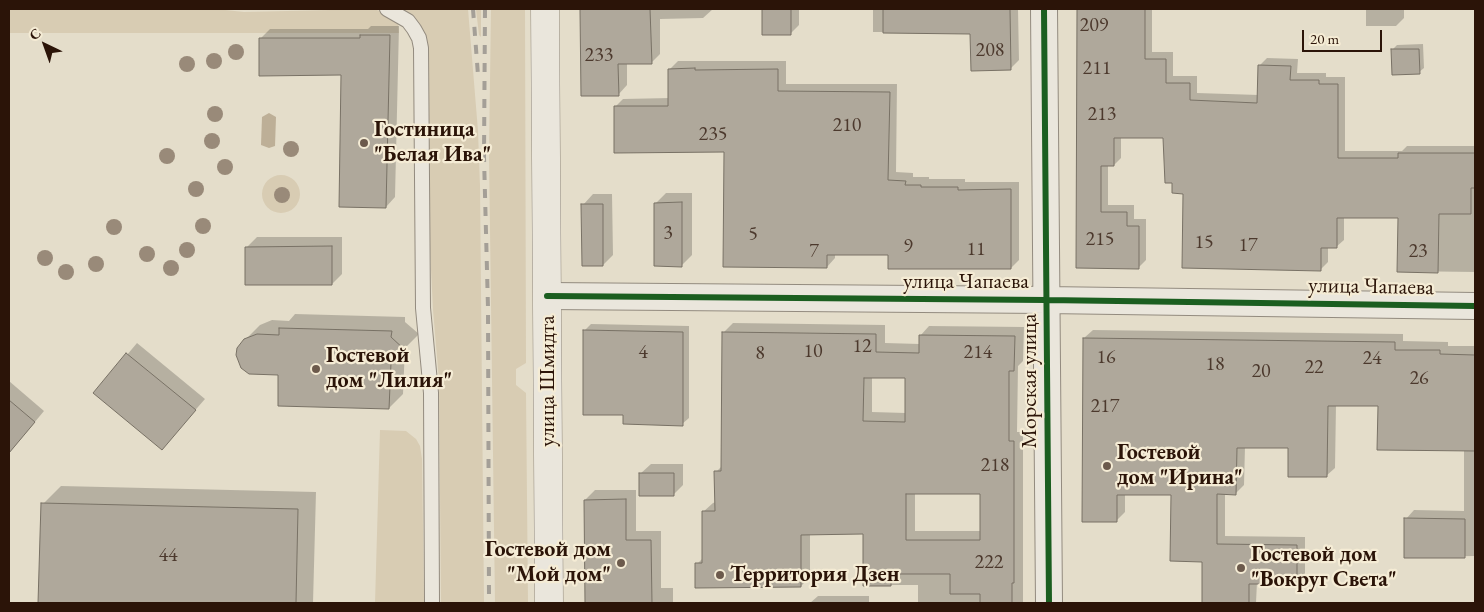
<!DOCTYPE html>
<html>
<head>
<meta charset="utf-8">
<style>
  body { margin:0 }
  #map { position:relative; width:1484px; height:612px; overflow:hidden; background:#e4ddca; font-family:"EB Garamond",serif }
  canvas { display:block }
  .frame { position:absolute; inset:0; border:10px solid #2b1408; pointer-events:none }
  .north { position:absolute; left:20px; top:20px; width:50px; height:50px; -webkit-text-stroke:4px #f5ecd5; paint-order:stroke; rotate:318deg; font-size:14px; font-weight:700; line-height:20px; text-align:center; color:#2b1408 }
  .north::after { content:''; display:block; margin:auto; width:18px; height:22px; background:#2b1408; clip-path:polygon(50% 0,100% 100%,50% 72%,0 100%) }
  .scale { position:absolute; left:1302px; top:30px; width:80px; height:22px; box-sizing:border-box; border:2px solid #2b1408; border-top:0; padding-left:6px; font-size:15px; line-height:18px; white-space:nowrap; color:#2b1408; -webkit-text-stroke:4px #f5ecd5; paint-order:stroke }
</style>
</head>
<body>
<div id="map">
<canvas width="1484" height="612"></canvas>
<div class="frame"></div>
<div class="north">С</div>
<div class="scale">20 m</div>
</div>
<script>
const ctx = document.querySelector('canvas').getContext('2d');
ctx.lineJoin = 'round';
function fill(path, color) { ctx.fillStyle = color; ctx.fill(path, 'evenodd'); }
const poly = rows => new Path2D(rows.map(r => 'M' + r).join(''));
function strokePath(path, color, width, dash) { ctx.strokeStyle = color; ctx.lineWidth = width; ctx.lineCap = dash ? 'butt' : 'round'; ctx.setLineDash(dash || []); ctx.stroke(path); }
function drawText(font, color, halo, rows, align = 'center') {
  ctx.font = font + ' "EB Garamond",serif'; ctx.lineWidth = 4.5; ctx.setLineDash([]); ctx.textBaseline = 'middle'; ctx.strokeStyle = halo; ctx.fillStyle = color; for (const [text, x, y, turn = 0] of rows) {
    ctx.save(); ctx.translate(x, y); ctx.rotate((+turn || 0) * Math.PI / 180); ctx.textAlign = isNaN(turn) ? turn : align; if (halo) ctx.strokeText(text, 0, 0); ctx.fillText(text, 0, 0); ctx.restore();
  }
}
fill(poly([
  [9,9,216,9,244,12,373,9,384,12,398,22,399,33,9,33],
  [399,9,468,9,478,131,480,186,484,603,441,603,439,380,433,310,427,188,427,55],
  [476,9,481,9,481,37,479,35],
  [491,9,525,9,526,363,516,369,516,385,526,393,528,603,495,603,489,154],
  '262 194a19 19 0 1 1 38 0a19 19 0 1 1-38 0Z',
  [380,430,406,431,416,439,420,446,422,459,424,603,375,603]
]), '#d8ccb3');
fill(poly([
  [269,113,276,117,275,146,269,148,261,145,262,117]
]), '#bdaf97');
fill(poly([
  [581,9,713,9,703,18,660,19,660,54,651,63,627,63,627,85,618,95,582,95],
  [763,9,799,9,799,25,790,34,763,33],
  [873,9,1018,9,1019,60,1010,69,971,32,873,32],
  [1078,9,1152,9,1152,52,1173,52,1173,76,1197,76,1197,93,1259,95,1260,65,1267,58,1298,59,1297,73,1326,73,1326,77,1345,77,1345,151,1402,151,1407,146,1475,146,1475,272,1398,271,1399,217,1344,217,1344,240,1336,247,1328,247,1328,262,1321,269,1184,193,1173,182,1165,137,1121,137,1121,158,1114,165,1108,165,1108,205,1134,205,1134,219,1146,219,1146,260,1139,267,1077,267],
  [1366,9,1404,9,1404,18,1396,26,1366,26],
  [371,26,399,26,395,197,386,207,343,74,261,38,270,29,368,29],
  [1423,44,1424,68,1419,72,1392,50,1397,45],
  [678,61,786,61,786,84,897,84,896,172,913,173,913,177,929,177,929,179,965,179,965,182,1019,182,1019,260,1011,268,890,254,835,253,835,258,827,267,725,151,615,107,623,99,670,98,670,69],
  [666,193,692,193,692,255,682,265,656,203],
  [593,194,612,194,613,255,603,265,583,205],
  [257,237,342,237,342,274,332,284,247,247],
  [295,314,405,317,405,322,419,334,405,348,403,394,389,408,245,340,260,325,272,320,289,321],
  [733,323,885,325,885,343,920,344,920,336,929,326,1024,327,1023,361,1018,366,1017,432,1023,432,1023,603,918,603,918,585,865,585,865,533,810,534,810,577,801,586,697,564,704,557,703,512,713,503,716,502,716,472,722,466,723,333],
  [872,376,906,377,906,413,872,412],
  [915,493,982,493,982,531,915,531],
  [591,324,689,326,689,418,682,424,624,413,584,331],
  [1093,330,1403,334,1403,341,1448,342,1448,346,1475,346,1475,556,1405,557,1406,519,1414,510,1464,511,1464,449,1379,405,1336,405,1335,468,1326,476,1290,447,1245,447,1244,485,1236,493,1225,493,1225,536,1305,537,1305,574,1297,583,1257,582,1256,603,1203,603,1204,560,1172,494,1125,494,1125,512,1116,521,1084,338],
  [137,343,205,399,162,448,95,393],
  [9,381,44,411,9,453],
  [651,464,683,464,683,485,673,495,640,474],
  [61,486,316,492,313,603,40,603,43,504],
  [595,490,636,490,636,531,661,531,661,588,673,588,673,603,586,603,585,500],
  [818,596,869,596,869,603,810,603]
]), '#0003');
const building = poly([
  [580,9,650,9,652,64,618,64,619,96,581,96,580,9],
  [762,9,791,9,791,35,762,35,762,9],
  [883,9,1010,9,1011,70,971,71,970,34,883,33,883,9],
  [1077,9,1145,9,1145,59,1166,59,1166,83,1190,83,1190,100,1257,103,1258,65,1291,66,1290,80,1319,80,1319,84,1338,84,1338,158,1398,158,1398,153,1475,153,1475,188,1471,188,1471,214,1439,214,1438,273,1397,272,1398,218,1337,218,1337,248,1321,248,1321,271,1182,268,1183,194,1172,193,1172,183,1165,183,1163,138,1114,138,1114,166,1101,166,1101,212,1127,212,1127,226,1139,226,1139,269,1076,268,1077,9],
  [360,35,390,35,386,208,339,207,341,75,259,76,259,38,360,38,360,35],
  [1391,49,1419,49,1420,74,1392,75,1391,49],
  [695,68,695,70,778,69,778,91,890,92,888,180,906,181,905,185,921,185,921,187,958,187,958,190,1011,189,1011,269,888,269,888,255,827,255,827,268,723,267,724,152,614,153,614,106,668,106,668,69,695,68],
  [682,202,682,267,654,266,654,203,682,202],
  [581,204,603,204,603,266,582,266,581,204],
  [332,246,332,285,245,285,245,247,332,246],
  [279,328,392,331,391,337,405,350,391,363,389,409,278,406,278,375,249,374,241,368,236,355,237,348,244,339,257,334,279,335,279,328],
  [583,330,683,332,683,426,623,424,623,415,583,415,583,330],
  [722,332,876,334,876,352,919,353,919,335,1015,336,1014,371,1009,371,1009,441,1014,441,1014,583,1012,583,1012,603,980,603,980,594,950,594,950,574,891,574,891,586,863,586,863,534,801,535,801,587,695,588,695,563,702,563,702,511,715,511,714,471,721,471,722,332],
  [864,378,905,378,905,422,863,421,864,378],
  [906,494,980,494,980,540,906,540,906,494],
  [1083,338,1395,342,1395,350,1440,350,1440,354,1475,355,1475,451,1377,450,1378,406,1328,406,1327,477,1288,477,1288,448,1237,448,1236,495,1217,494,1217,544,1297,545,1297,584,1249,584,1249,603,1202,603,1202,562,1170,561,1171,495,1117,495,1117,522,1082,522,1083,338],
  [126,353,196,410,162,450,93,393,126,353],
  [9,400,35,422,9,453,9,400],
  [639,473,674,473,674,496,639,496,639,473],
  [626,499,626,540,651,540,652,603,585,603,584,500,626,499],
  [41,503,298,509,296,603,38,603,41,503],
  [1404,518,1465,519,1465,558,1404,558,1404,518]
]);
fill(building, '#afa89b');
strokePath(building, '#787165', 1);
const service = poly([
  [387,9,408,21,414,29,419,38,421,48,423,308,431,393,432,603]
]);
const minor = poly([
  [1044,9,1049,603],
  [547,296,1046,300,1475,306]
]);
const tertiary = poly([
  [545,9,549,603]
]);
strokePath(service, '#938b7f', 16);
strokePath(minor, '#938b7f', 28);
strokePath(tertiary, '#938b7f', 29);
strokePath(service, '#eae6dc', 14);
strokePath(minor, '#eae6dc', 26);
strokePath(tertiary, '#eae6dc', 28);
strokePath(poly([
  [473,9,478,75],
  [485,9,484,157,488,308,489,603]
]), '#a49f97', 4, [9, 9]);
strokePath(poly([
  [1044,9,1049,603],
  [547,296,1046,300,1475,306]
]), '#1b5e20', 6);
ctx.fillStyle = '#998a79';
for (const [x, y] of [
  [236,52],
  [214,61],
  [187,64],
  [215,114],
  [212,141],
  [291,149],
  [167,156],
  [225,167],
  [196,189],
  [282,195],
  [203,226],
  [114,227],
  [187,250],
  [147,254],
  [45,258],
  [96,264],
  [171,268],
  [66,272]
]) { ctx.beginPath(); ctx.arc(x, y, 8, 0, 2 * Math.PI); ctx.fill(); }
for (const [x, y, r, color] of [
  [364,143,5,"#6c5a4c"],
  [316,369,5,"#6c5a4c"],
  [1107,466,5,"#6c5a4c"],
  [621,563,5,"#6c5a4c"],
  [1241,568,5,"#6c5a4c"],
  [720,575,5,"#6c5a4c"]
]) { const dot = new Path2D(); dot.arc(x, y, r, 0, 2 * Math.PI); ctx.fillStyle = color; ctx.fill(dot); strokePath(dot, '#f5ecd5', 2); }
drawText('20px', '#4c392d', null, [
  ["209",1094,26],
  ["208",990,51],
  ["233",599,56],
  ["211",1097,69],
  ["213",1102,115],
  ["210",847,126],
  ["235",713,135],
  ["3",668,234],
  ["5",753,235],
  ["215",1100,240],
  ["15",1204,243],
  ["17",1248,246],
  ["9",908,247],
  ["11",976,250],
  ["7",814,252],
  ["23",1418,252],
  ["12",862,347],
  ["10",813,352],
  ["4",643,353],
  ["214",978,353],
  ["8",760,354],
  ["16",1106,358],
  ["24",1372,359],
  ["18",1215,365],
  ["22",1314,368],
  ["20",1261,372],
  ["26",1419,379],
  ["217",1105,407],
  ["218",995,466],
  ["44",168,556],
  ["222",989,563]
]);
drawText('bold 22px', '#2b1408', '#f5ecd5', [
  ["Гостиница",374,130],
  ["\"Белая Ива\"",374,155],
  ["Гостевой",326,356],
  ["дом \"Лилия\"",326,381],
  ["Гостевой",1117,453],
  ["дом \"Ирина\"",1117,478],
  ["Гостевой дом",611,550,"right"],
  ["\"Мой дом\"",611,575,"right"],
  ["Гостевой дом",1251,555],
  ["\"Вокруг Света\"",1251,580],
  ["Территория Дзен",730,575]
], 'left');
drawText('22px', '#2b1408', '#f5ecd5', [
  ["улица Чапаева",966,282],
  ["улица Чапаева",1371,287,1],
  ["улица Шмидта",548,381,-90],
  ["Морская улица",1030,381,-90]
]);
</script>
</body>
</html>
